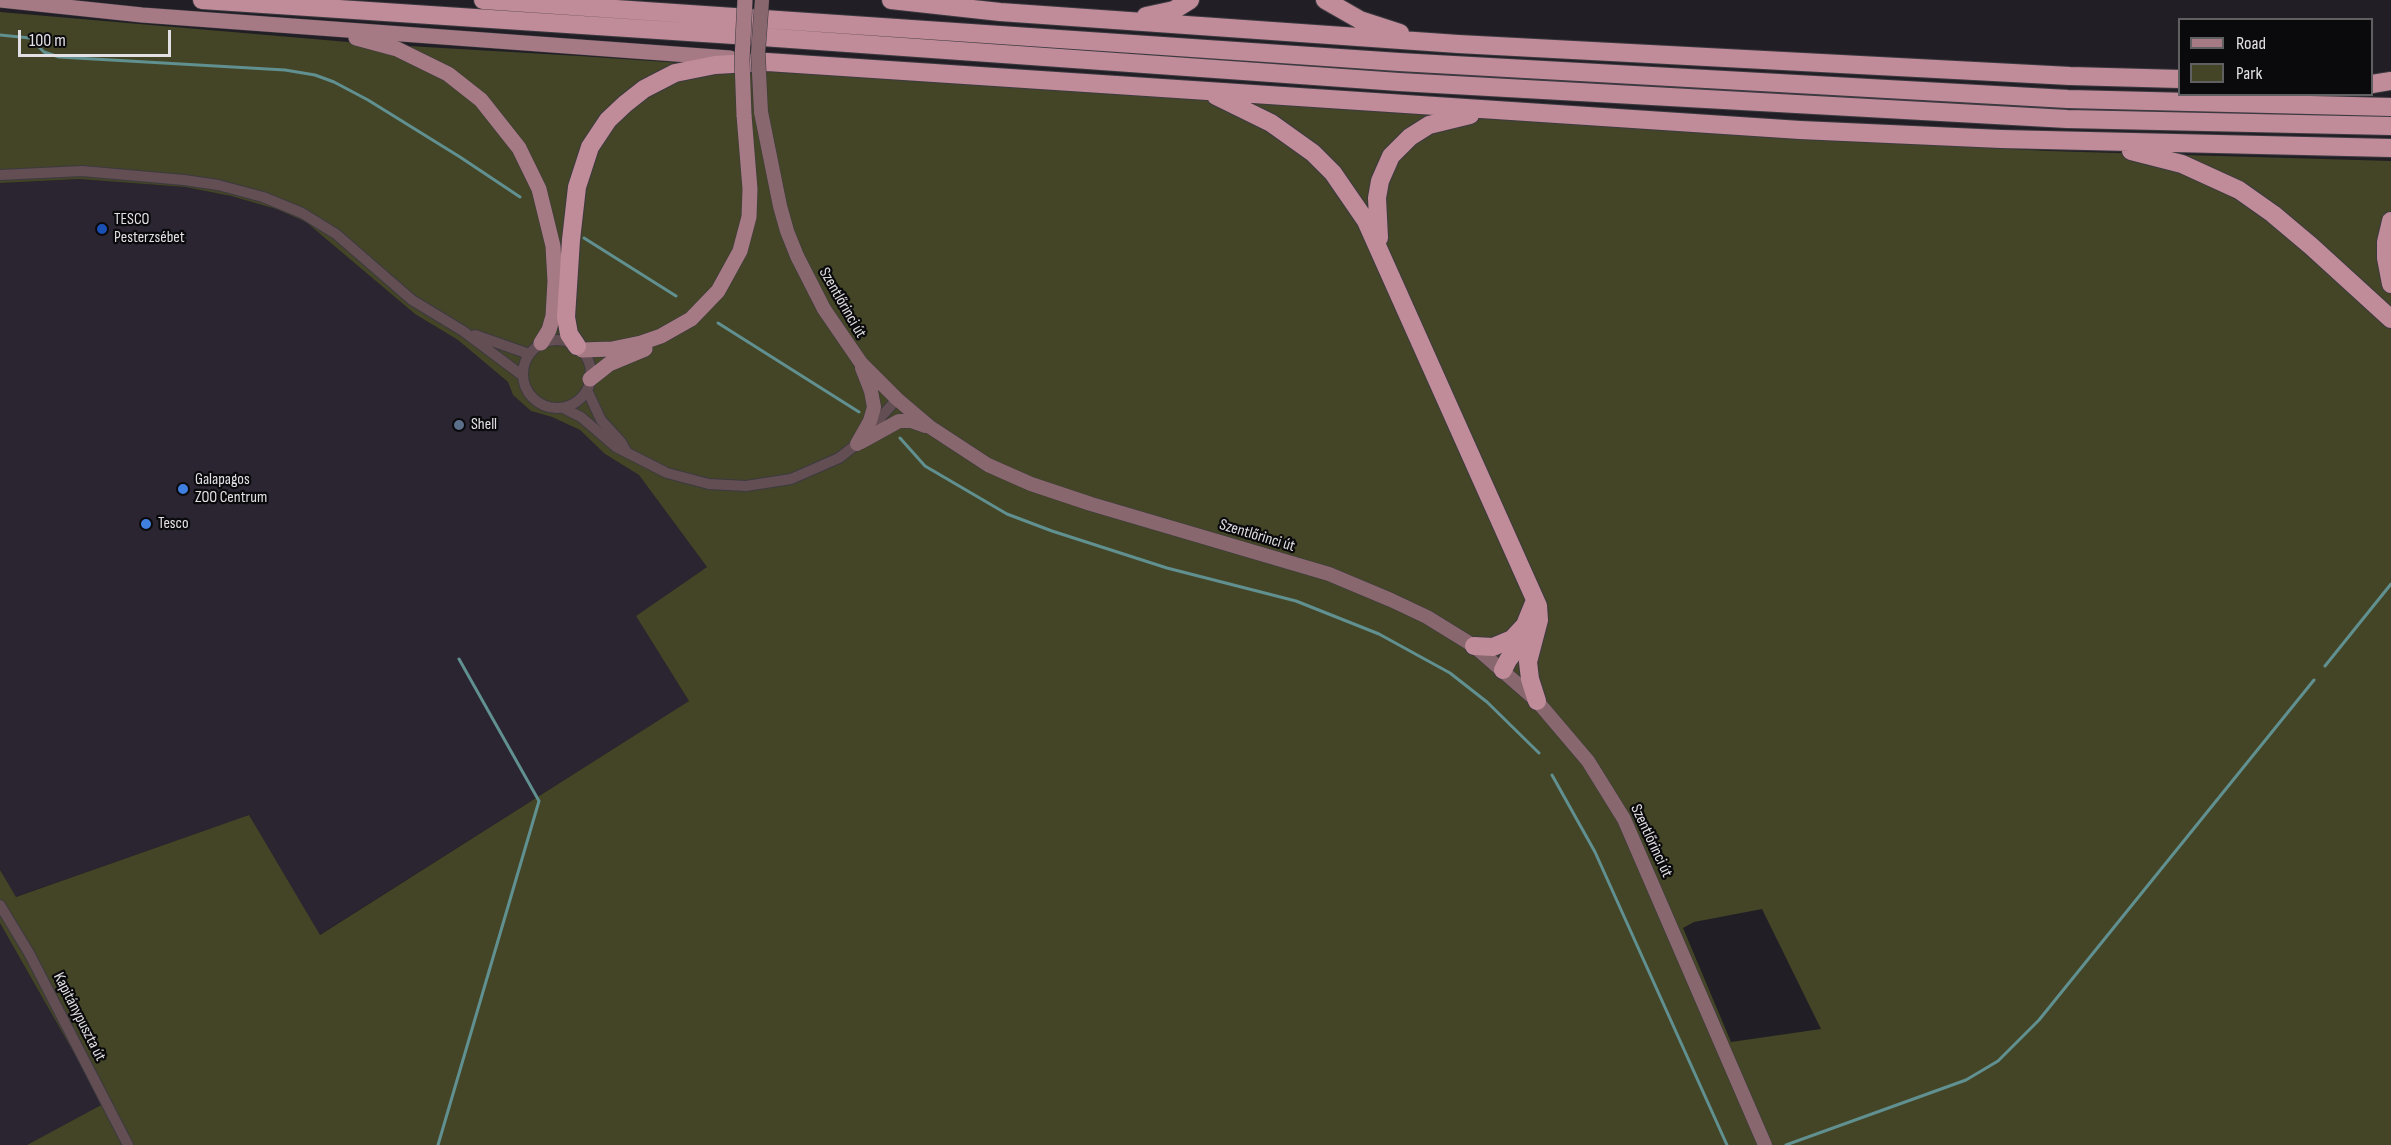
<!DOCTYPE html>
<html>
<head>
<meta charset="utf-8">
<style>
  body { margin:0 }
  #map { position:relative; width:2391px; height:1145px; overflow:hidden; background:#211f25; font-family:"Sofia Sans Condensed",sans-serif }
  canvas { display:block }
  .legend { position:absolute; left:2178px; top:18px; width:195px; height:78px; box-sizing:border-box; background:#0a090c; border:2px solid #605f62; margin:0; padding:8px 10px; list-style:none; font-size:18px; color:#e2e0e4 }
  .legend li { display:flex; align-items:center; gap:12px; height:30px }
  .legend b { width:30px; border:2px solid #605f62 }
  .scale { position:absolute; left:18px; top:30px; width:153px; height:27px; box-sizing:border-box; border:3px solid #e2e0e4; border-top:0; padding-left:8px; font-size:18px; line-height:21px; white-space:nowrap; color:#e2e0e4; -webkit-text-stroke:4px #0a090c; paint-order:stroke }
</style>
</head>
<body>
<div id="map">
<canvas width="2391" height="1145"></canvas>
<ul class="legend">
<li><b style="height:8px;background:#a67a85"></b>Road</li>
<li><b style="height:16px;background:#444526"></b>Park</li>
</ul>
<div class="scale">100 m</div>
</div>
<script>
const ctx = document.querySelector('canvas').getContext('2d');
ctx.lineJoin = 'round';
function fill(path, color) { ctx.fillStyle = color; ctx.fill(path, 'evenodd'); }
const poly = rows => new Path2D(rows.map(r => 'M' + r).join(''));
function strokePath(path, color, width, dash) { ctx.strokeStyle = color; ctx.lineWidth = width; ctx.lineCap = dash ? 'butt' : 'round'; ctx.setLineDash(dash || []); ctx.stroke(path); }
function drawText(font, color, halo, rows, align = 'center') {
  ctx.font = font + ' "Sofia Sans Condensed",sans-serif'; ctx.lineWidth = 4.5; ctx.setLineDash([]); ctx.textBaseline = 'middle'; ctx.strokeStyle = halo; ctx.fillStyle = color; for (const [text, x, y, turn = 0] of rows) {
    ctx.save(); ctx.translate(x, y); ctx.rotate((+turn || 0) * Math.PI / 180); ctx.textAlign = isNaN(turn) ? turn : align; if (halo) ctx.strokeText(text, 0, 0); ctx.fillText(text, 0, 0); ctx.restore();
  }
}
fill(poly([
  [79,179,185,187,231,196,276,209,306,222,415,314,458,340,508,382,513,395,531,411,552,417,580,430,605,454,639,475,707,567,636,616,689,701,319,935,249,815,15,897,0,870,0,183],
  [0,923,103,1104,27,1145,0,1145]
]), '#2a2531');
fill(poly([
  [0,12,348,42,376,48,408,46,579,56,1632,128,2048,151,2391,161,2391,1145,27,1145,103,1104,0,923,0,870,16,897,249,815,320,935,689,701,636,616,707,567,639,475,605,454,580,430,552,417,531,411,513,395,508,382,458,340,415,314,306,222,276,209,231,196,185,187,79,179,0,183],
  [1762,909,1821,1029,1731,1042,1683,928,1694,922]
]), '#444526');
strokePath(poly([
  [0,35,30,38,44,52,59,57,285,70,315,75,334,82,368,100,460,157,520,197],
  [584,238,676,296],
  [718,323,859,412],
  [900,438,925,466,1007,514,1052,531,1167,568,1296,601,1379,634,1450,673,1487,702,1539,753],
  [2325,666,2391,584],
  [1552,775,1595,852,1727,1145],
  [438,1145,539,801,459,659],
  [1786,1145,1966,1080,1998,1061,2039,1020,2314,680]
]), '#619091', 3);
const minor = poly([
  [0,175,82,171,184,180,218,185,263,197,302,213,336,234,412,300,463,331,523,376],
  [475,335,529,354],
  '523 374a34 34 0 1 1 68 0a34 34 0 1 1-68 0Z',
  [587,390,601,420,621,442,626,451],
  [563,408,581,417,616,447,667,473,709,484,746,486,791,479,839,458,857,444,897,399],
  [0,905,29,953,128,1145]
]);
const secondary = poly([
  [761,112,780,206,787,231,797,256,824,309,861,363,897,399,930,427,988,465,1031,484,1091,504,1329,574,1391,600,1427,617,1474,646,1537,701,1588,761,1624,819,1765,1145],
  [861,442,899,421,911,421,925,426],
  [857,444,870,421,874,407,871,391,862,368]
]);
const primary = poly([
  [0,0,142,15,730,58],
  [356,38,397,49,448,74,481,100,519,148,539,189,553,246,555,281,553,316,549,330,541,343],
  [582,350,612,349,641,343,661,336,691,319,718,291,740,251,749,217,750,189,744,115],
  [590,379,609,364,645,349]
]);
const motorway = poly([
  [202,0,734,35,1399,82,2067,119,2391,126],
  [483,0,1399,62,2068,99,2391,107],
  [891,0,1000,12,1458,44,2070,76,2180,79],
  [1325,0,1360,20,1400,33],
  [1146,16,1174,10,1190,0],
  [2372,84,2391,81],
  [1216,96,1271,123,1313,153,1333,173,1366,221,1538,606,1539,620,1528,662,1530,679,1537,701],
  [2131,151,2182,164,2239,190,2273,214,2311,246,2391,319],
  [2391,221,2386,242,2386,258,2391,284],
  [1379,238,1377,198,1380,181,1391,156,1410,137,1429,125,1470,115],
  [577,346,569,334,566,317,571,240,577,187,590,147,608,120,625,104,644,89,675,73,715,65,767,62,1800,130,2001,139,2391,148],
  [1474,646,1493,647,1512,639,1525,625,1534,603],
  [1503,670,1508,660,1527,635]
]);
strokePath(minor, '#3c3a40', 12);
strokePath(secondary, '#3c3a40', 15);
strokePath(primary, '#3c3a40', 16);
strokePath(motorway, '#3c3a40', 20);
strokePath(minor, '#634e53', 10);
strokePath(secondary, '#89676f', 14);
strokePath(primary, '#a67a85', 15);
strokePath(motorway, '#c18c99', 18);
const secondaryBridge = poly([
  [761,112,758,53,762,0]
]);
const primaryBridge = poly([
  [744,115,742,60,745,0]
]);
strokePath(secondaryBridge, '#3c3a40', 15, []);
strokePath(primaryBridge, '#3c3a40', 16, []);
strokePath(secondaryBridge, '#89676f', 14);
strokePath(primaryBridge, '#a67a85', 15);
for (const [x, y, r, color] of [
  [102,229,6,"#1a4fb4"],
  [459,425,6,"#5c6f8a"],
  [183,489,6,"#3f7fe0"],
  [146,524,6,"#3f7fe0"]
]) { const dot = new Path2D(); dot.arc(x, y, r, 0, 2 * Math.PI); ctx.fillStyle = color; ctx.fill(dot); strokePath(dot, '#0a090c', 2); }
drawText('16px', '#e2e0e4', '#0a090c', [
  ["TESCO",114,220],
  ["Pesterzsébet",114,238],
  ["Shell",471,425],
  ["Galapagos",195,480],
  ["ZOO Centrum",195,498],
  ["Tesco",158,524]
], 'left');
drawText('16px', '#e2e0e4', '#0a090c', [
  ["Szentlőrinci út",842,303,60],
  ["Szentlőrinci út",1257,536,17],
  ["Szentlőrinci út",1651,841,65],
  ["Kapitánypuszta út",79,1017,63]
]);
</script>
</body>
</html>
